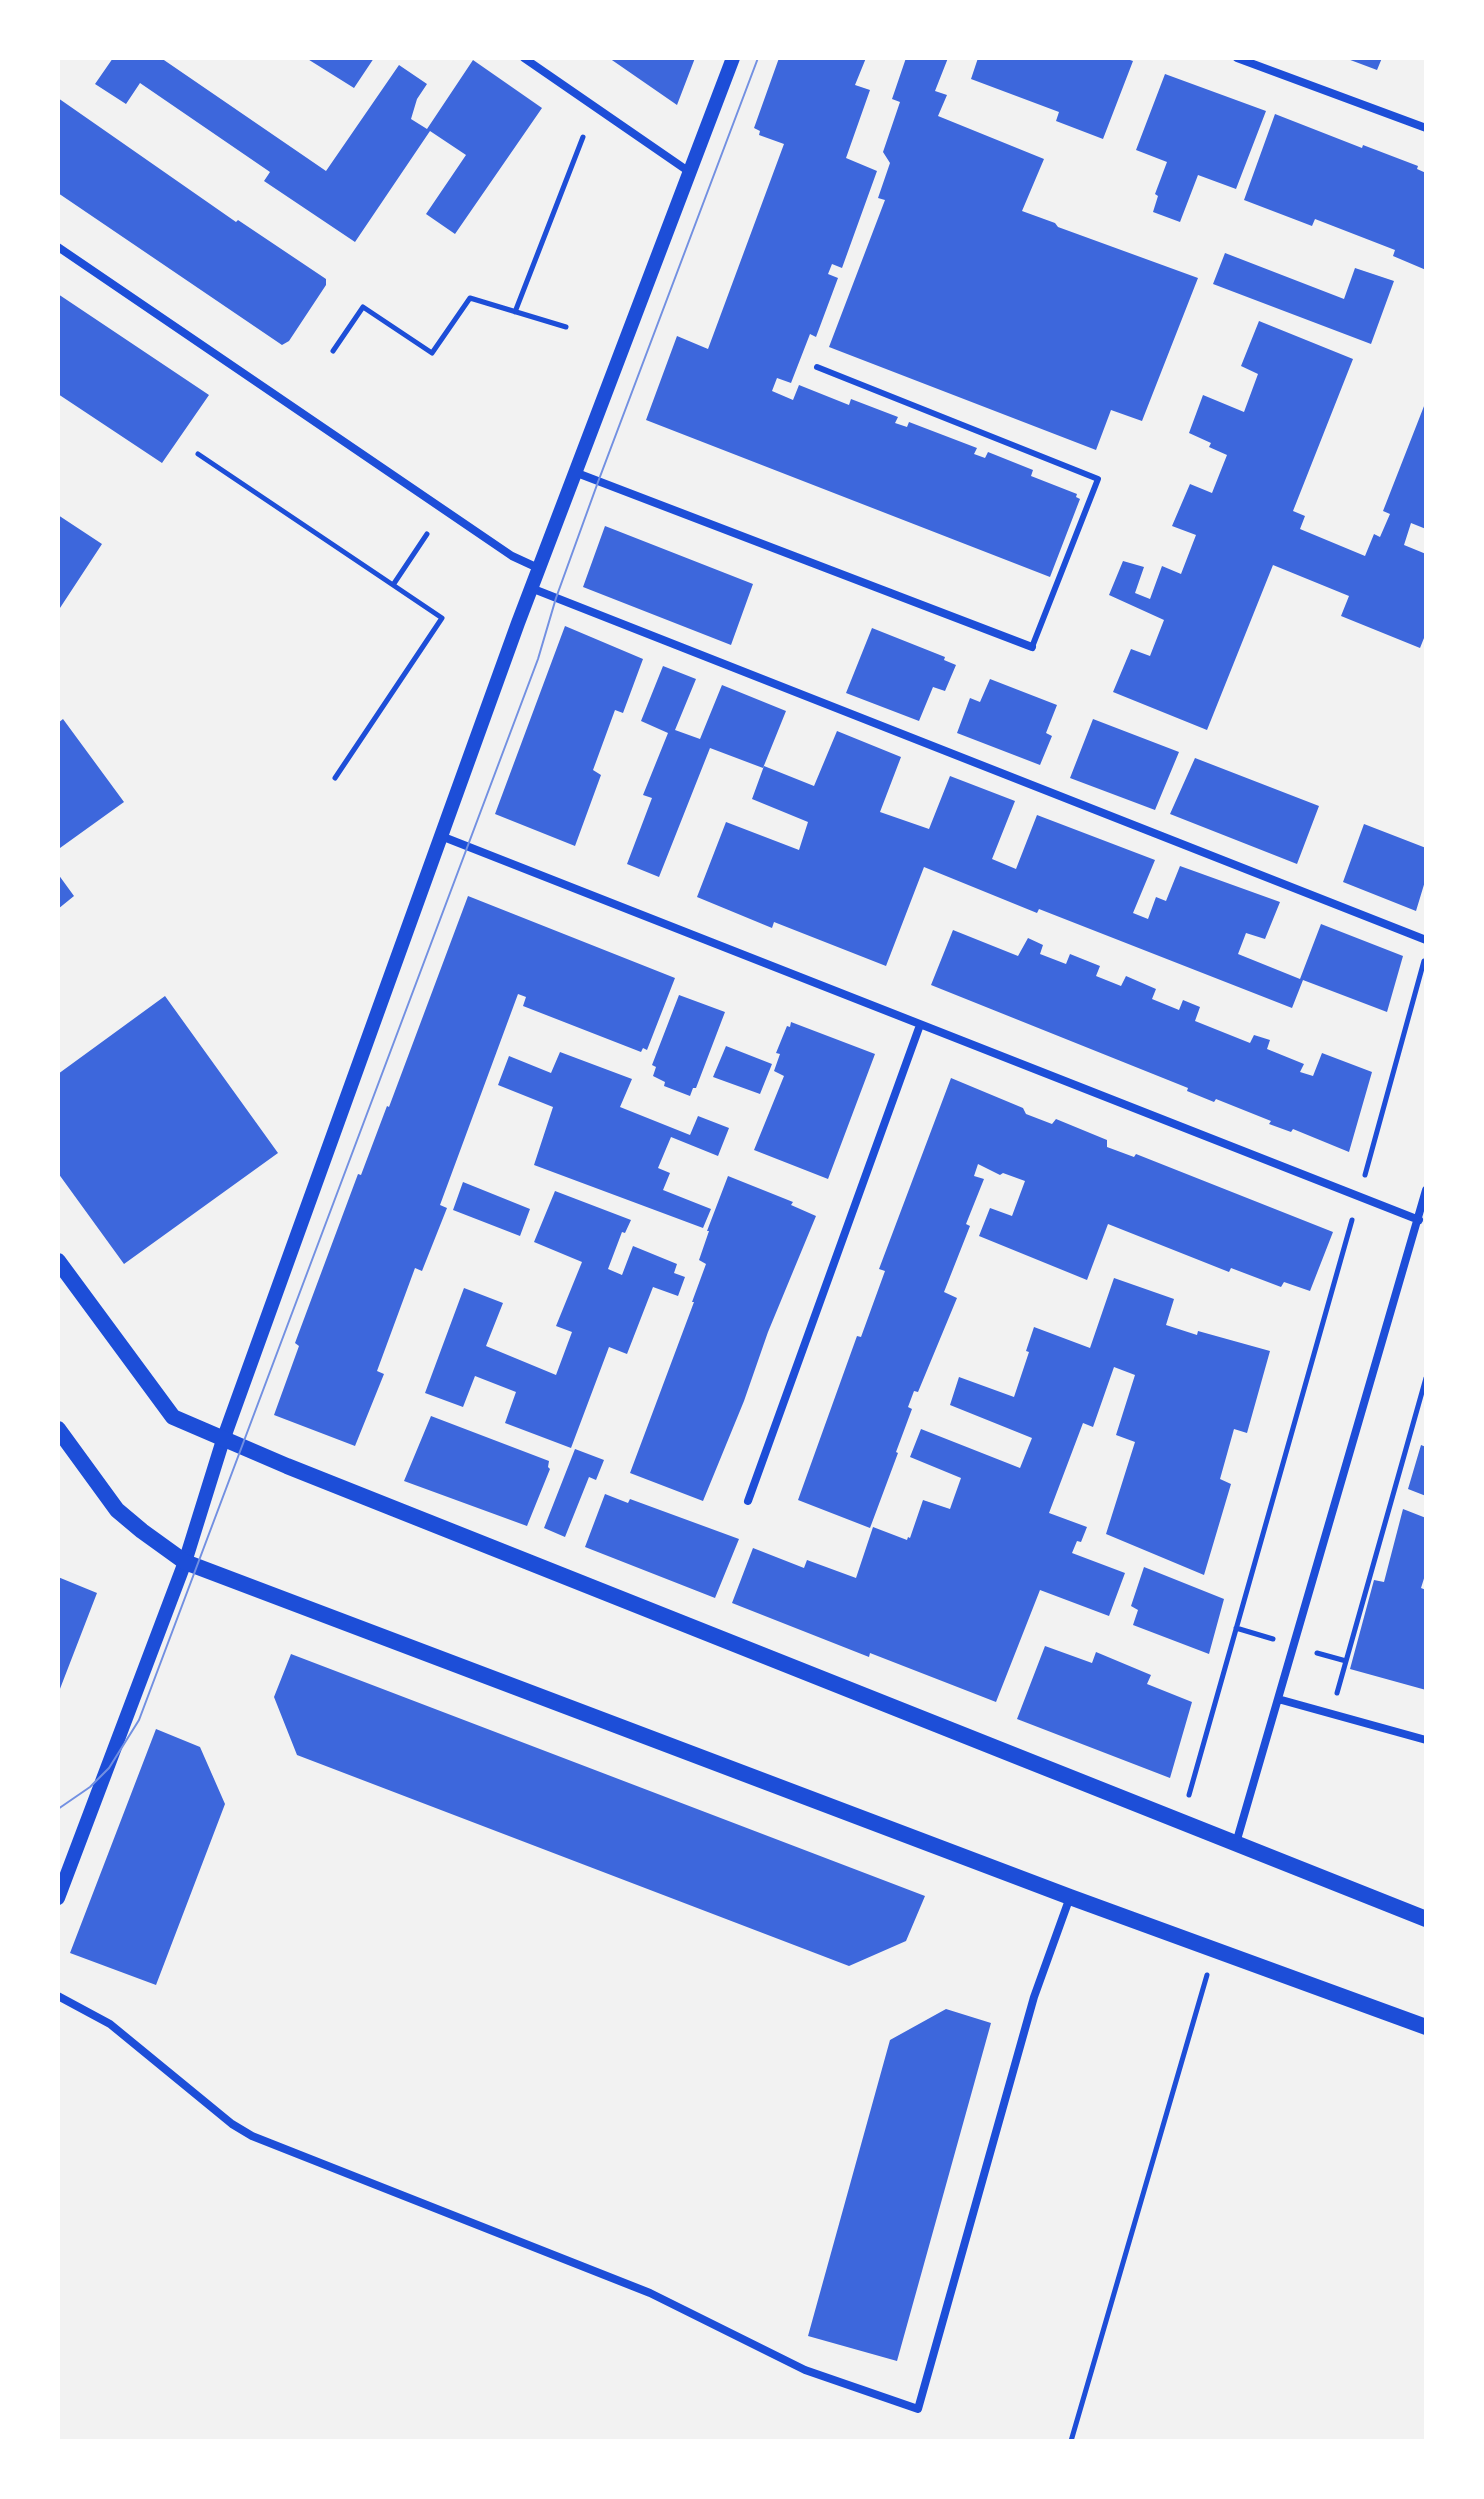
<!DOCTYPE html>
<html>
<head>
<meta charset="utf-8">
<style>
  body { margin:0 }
  #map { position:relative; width:1484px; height:2499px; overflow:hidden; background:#f2f2f2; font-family:Barlow,sans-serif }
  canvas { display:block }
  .frame { position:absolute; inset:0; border:60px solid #fff; pointer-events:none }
</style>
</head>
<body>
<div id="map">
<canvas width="1484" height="2499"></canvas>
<div class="frame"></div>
</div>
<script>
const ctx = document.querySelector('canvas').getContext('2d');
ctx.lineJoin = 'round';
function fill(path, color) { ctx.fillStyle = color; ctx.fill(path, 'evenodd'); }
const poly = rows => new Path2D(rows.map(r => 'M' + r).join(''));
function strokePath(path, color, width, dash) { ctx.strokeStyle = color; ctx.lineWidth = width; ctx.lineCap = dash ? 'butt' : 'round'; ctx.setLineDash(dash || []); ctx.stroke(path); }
fill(poly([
  [113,58,161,58,326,171,399,65,427,84,417,99,411,119,427,129,473,60,542,108,455,234,426,214,466,155,430,131,355,242,264,181,270,172,140,83,126,104,95,84],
  [306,58,374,58,354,88],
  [609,58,695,58,677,105],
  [779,58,866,58,855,85,870,90,846,158,877,171,842,268,832,264,828,274,838,278,816,337,810,334,791,383,777,378,772,391,793,400,799,385,849,405,851,399,898,417,895,423,907,427,909,422,977,448,974,454,985,458,988,452,1033,470,1031,476,1077,494,1076,497,1080,499,1050,577,646,420,677,336,708,349,784,144,759,135,760,131,754,128],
  [906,58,948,58,935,91,947,95,938,116,1044,159,1022,211,1055,223,1058,227,1198,278,1142,421,1111,410,1096,450,829,347,885,200,878,198,890,163,883,152,900,102,892,99],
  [978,58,1124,58,1133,61,1103,139,1056,121,1059,112,971,79],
  [1345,58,1382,58,1377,70],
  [1165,74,1266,111,1236,189,1198,175,1180,222,1153,212,1158,196,1155,194,1167,162,1136,150],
  [58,98,236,222,238,220,326,279,326,285,289,341,282,345,58,193],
  [1275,114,1362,148,1363,145,1418,166,1417,169,1426,173,1426,270,1393,256,1395,250,1315,219,1312,226,1244,200],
  [1225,253,1344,299,1355,268,1394,281,1371,344,1213,284],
  [58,294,209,395,162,463,58,394],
  [1259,321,1353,359,1293,511,1305,516,1300,529,1365,556,1374,534,1380,537,1390,514,1383,511,1426,401,1426,529,1411,523,1404,545,1426,554,1426,633,1420,648,1341,616,1349,596,1273,565,1207,730,1113,692,1131,649,1150,656,1164,620,1109,595,1123,561,1144,567,1135,593,1150,599,1162,566,1181,574,1196,535,1172,526,1190,484,1212,493,1227,455,1209,447,1211,443,1189,433,1203,395,1244,412,1258,374,1241,366],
  [58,515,102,544,58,611],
  [605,526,753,584,731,645,583,587],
  [565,626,643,659,623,713,615,710,593,770,601,775,575,846,495,814],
  [872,628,945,657,944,660,956,665,945,691,933,687,919,721,846,693],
  [663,666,696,679,675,730,700,739,722,685,786,711,763,768,710,748,659,877,627,864,652,798,643,795,668,733,641,721],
  [990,679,1057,705,1046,733,1052,736,1040,765,957,733,970,698,980,702],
  [63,719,124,802,60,848,58,845,58,723],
  [1093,719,1179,752,1155,810,1070,778],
  [837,731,901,757,880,812,929,829,950,776,1015,801,992,859,1016,869,1037,815,1155,860,1133,913,1148,919,1156,897,1166,901,1180,866,1280,902,1265,939,1246,933,1238,954,1300,979,1321,924,1403,956,1387,1012,1303,980,1292,1008,1039,909,1037,913,924,867,886,966,774,922,772,928,697,897,726,822,799,850,808,822,752,799,764,766,814,786],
  [1195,758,1319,806,1297,864,1170,814],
  [1364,824,1426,848,1426,878,1416,911,1343,882],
  [58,874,74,896,58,909],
  [468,896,675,978,647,1050,643,1048,641,1052,523,1006,526,997,518,994,440,1205,447,1208,422,1271,415,1268,377,1371,384,1374,355,1446,274,1415,299,1346,295,1343,358,1174,361,1175,387,1106,389,1107],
  [953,930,1018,956,1028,938,1043,945,1040,954,1066,964,1070,954,1100,966,1096,976,1121,986,1126,976,1156,989,1152,999,1179,1010,1183,1000,1200,1007,1195,1021,1250,1043,1254,1035,1270,1040,1267,1049,1304,1064,1300,1072,1313,1076,1322,1053,1372,1072,1349,1152,1293,1129,1291,1132,1269,1124,1271,1121,1216,1099,1214,1102,1187,1091,1188,1088,931,985],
  [679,995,725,1012,696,1088,693,1088,690,1096,664,1086,665,1082,653,1076,656,1067,652,1065],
  [165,996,278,1153,124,1264,58,1173,58,1074],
  [791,1022,875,1054,828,1179,754,1150,784,1076,774,1071,780,1054,776,1053,787,1026,790,1027],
  [726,1046,772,1064,760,1094,713,1077],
  [560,1052,632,1079,620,1107,690,1135,698,1116,729,1128,718,1156,671,1137,658,1168,670,1173,663,1190,711,1209,703,1228,534,1165,553,1107,498,1085,509,1056,551,1073],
  [951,1078,1023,1108,1026,1114,1052,1124,1056,1119,1107,1140,1107,1147,1134,1157,1136,1154,1333,1232,1310,1291,1284,1282,1281,1287,1231,1268,1229,1272,1108,1224,1087,1280,979,1236,990,1208,1012,1216,1025,1181,1003,1173,1000,1175,978,1164,974,1176,984,1179,966,1224,970,1226,944,1292,957,1298,918,1392,914,1391,908,1407,912,1409,896,1452,898,1453,870,1528,798,1500,857,1336,861,1337,885,1271,879,1269],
  [728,1176,793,1202,791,1205,816,1216,768,1332,744,1401,703,1501,630,1473,694,1302,692,1302,706,1264,699,1260,709,1231,707,1231],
  [463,1182,530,1209,520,1236,453,1210],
  [555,1191,631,1220,625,1233,622,1232,608,1269,622,1275,633,1246,677,1264,674,1273,685,1277,678,1296,653,1287,627,1354,609,1347,571,1448,505,1423,516,1392,475,1376,463,1407,425,1393,464,1288,503,1303,486,1346,556,1375,572,1332,556,1326,582,1262,534,1242],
  [1114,1278,1174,1299,1166,1325,1197,1335,1198,1331,1270,1351,1247,1433,1234,1429,1220,1479,1231,1484,1204,1575,1106,1534,1135,1442,1116,1435,1135,1375,1114,1367,1093,1427,1083,1423,1049,1513,1087,1527,1081,1542,1077,1541,1072,1553,1125,1573,1109,1616,1040,1590,996,1702,870,1653,869,1657,732,1603,753,1548,804,1568,807,1560,856,1578,873,1527,907,1540,908,1537,910,1538,923,1500,950,1509,961,1478,910,1457,921,1429,1020,1468,1032,1438,950,1405,959,1377,1014,1397,1029,1352,1026,1351,1034,1327,1090,1348],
  [431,1416,549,1461,548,1467,550,1469,527,1526,404,1481],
  [1421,1445,1426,1447,1426,1496,1408,1489],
  [575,1449,604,1460,596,1480,589,1477,565,1537,544,1528],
  [605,1494,628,1503,630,1499,739,1539,715,1598,585,1547],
  [1403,1509,1426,1518,1426,1572,1421,1588,1426,1590,1426,1690,1350,1669,1374,1580,1384,1582],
  [1144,1567,1224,1599,1209,1654,1133,1625,1138,1610,1131,1606],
  [58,1577,97,1593,58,1694],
  [1045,1646,1092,1663,1096,1652,1151,1675,1147,1684,1192,1702,1170,1778,1017,1719],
  [291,1654,925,1896,906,1941,849,1966,297,1755,274,1697],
  [156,1729,200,1747,225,1804,156,1985,70,1953],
  [946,2009,991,2023,897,2361,808,2336,890,2040]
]), '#3d67dc');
strokePath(poly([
  [515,312,583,137],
  [333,351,363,307,432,353,470,298,566,327],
  [198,454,393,585],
  [335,778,442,618,393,585,427,534],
  [1365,1175,1424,961],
  [1236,1628,1273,1639],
  [1317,1653,1346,1661],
  [1337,1693,1426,1378],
  [1189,1795,1352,1220],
  [1071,2441,1207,1975]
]), '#1d4ed8', 5);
strokePath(poly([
  [817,367,1098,479,1032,647]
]), '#1d4ed8', 6);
strokePath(poly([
  [524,58,688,171],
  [1237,58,1426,128],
  [58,247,512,556,538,568],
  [577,473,1032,647],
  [531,588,1426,940],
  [441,836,1419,1220],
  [748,1501,920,1025],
  [1278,1699,1426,1740],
  [1236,1843,1426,1190],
  [58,1996,110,2024,232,2124,252,2136,650,2293,805,2370,918,2409,1034,1997,1070,1897]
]), '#1d4ed8', 8);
strokePath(poly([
  [58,1898,185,1562,223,1440,518,623,733,58]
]), '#1d4ed8', 14);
strokePath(poly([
  [58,1261,173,1417,287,1466,1426,1919],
  [58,1429,117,1510,142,1531,185,1562,1070,1897,1426,2027]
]), '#1d4ed8', 16);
strokePath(poly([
  [58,1809,90,1787,109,1768,139,1720,538,659,556,598,598,482,758,58]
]), '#7290e2', 2);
</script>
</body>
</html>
